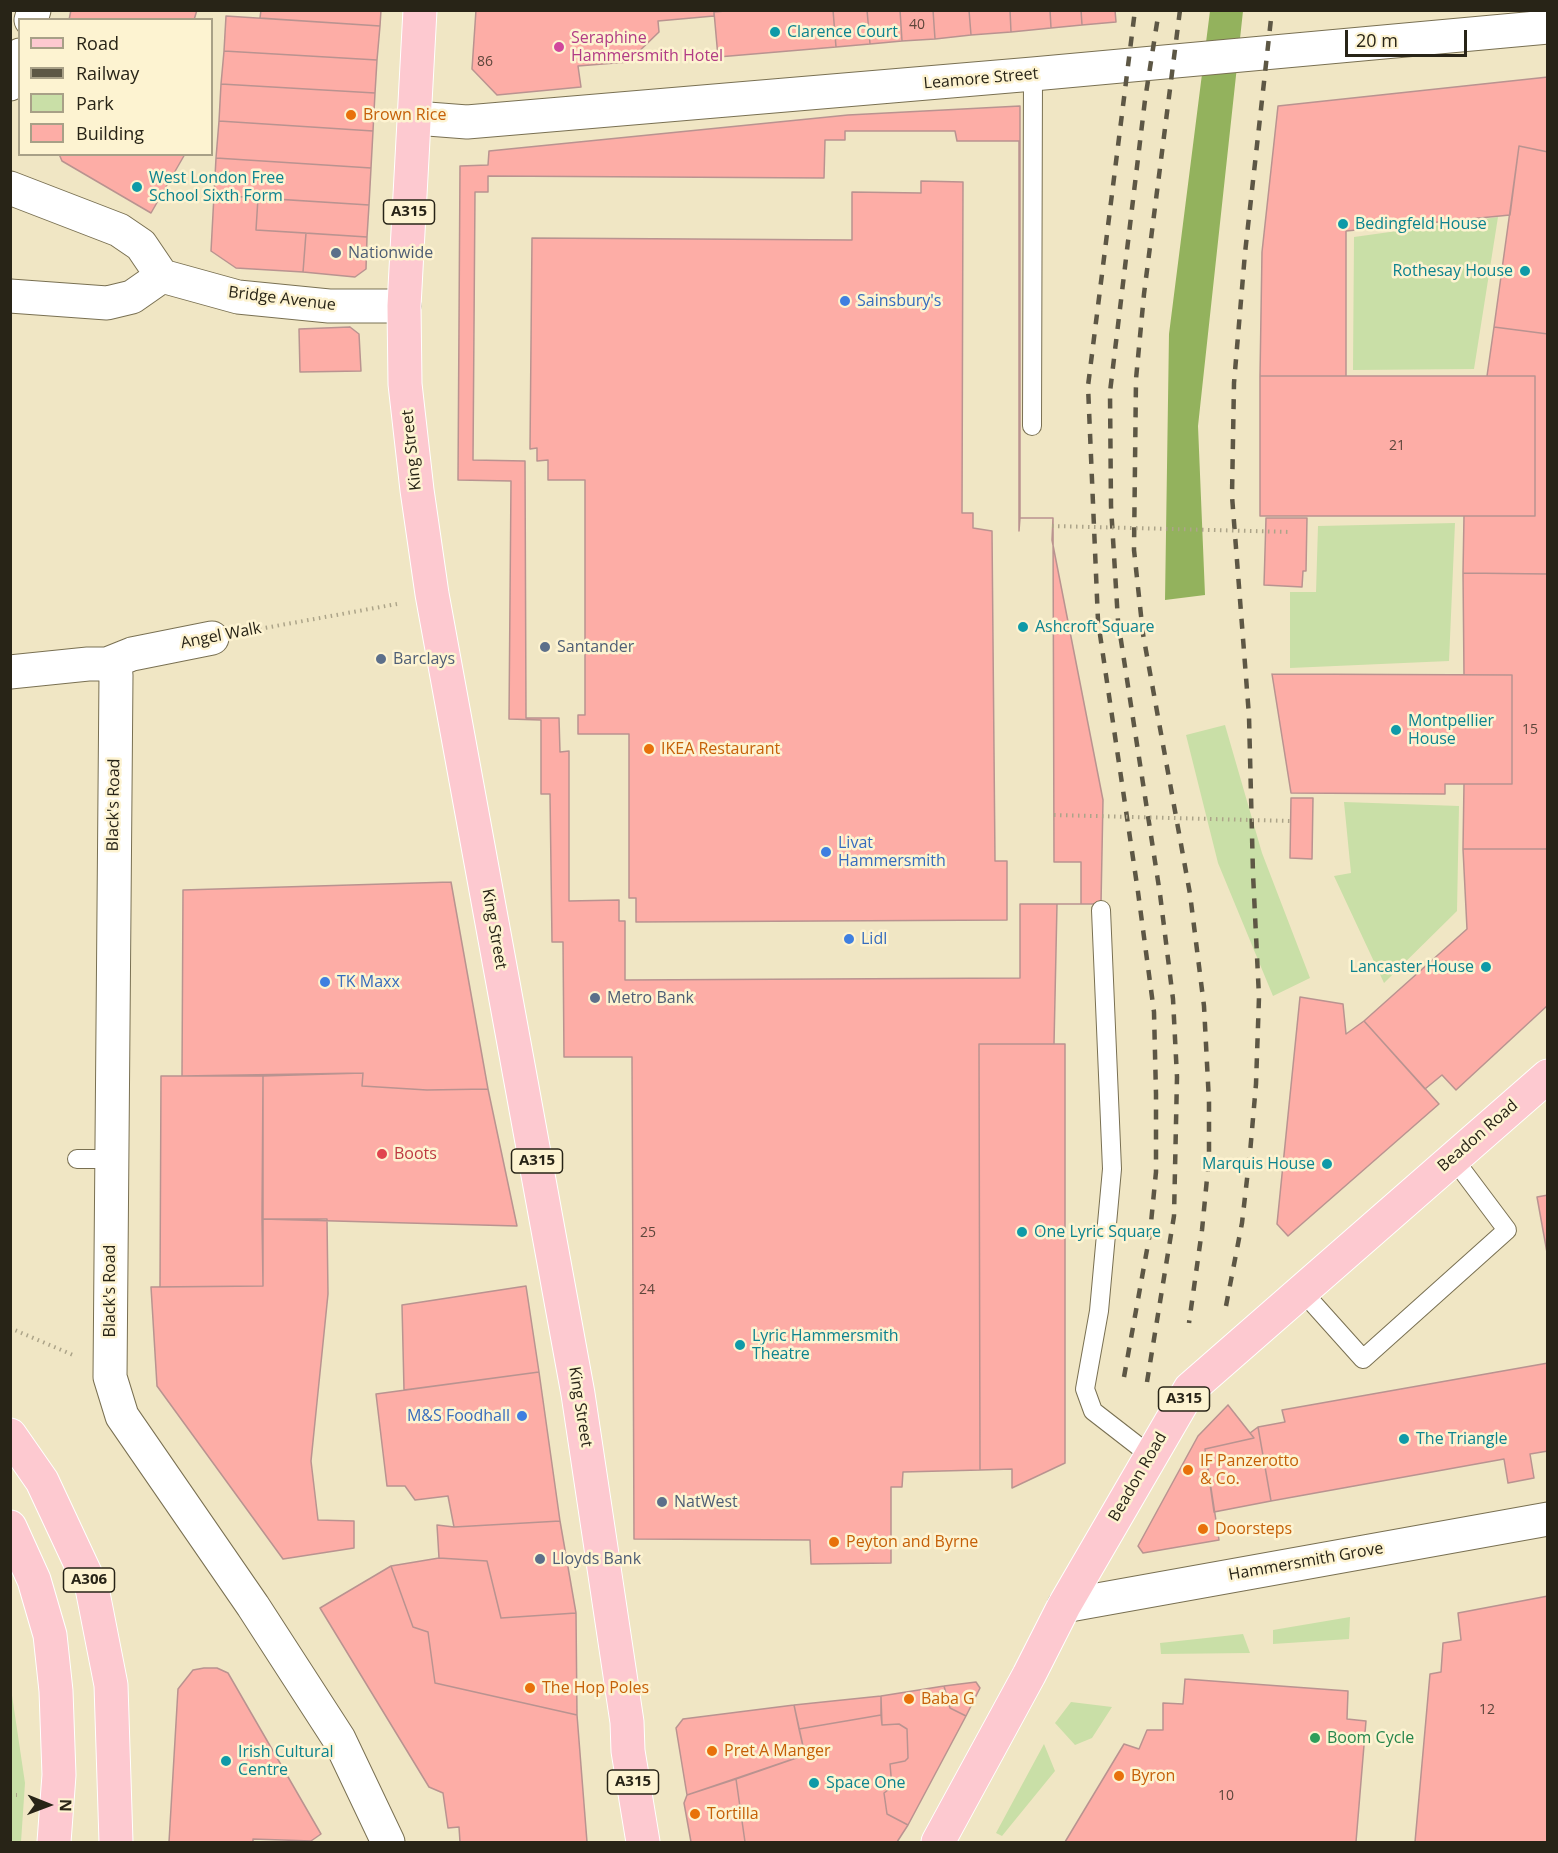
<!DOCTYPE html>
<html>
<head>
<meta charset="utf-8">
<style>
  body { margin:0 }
  #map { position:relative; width:1558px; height:1853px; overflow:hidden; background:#f0e6c4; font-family:"Open Sans",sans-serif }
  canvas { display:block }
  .frame { position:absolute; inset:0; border:12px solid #282417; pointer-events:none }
  .legend { position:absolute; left:18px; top:18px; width:195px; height:138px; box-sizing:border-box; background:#fdf3d1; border:2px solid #a8a087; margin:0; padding:8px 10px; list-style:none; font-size:18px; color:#282417 }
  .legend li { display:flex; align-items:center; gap:12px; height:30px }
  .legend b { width:30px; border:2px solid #a8a087 }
  .north { position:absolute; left:18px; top:1775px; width:60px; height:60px; -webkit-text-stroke:4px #fdf3d1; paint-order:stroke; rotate:91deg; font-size:16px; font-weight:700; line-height:24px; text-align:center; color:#282417 }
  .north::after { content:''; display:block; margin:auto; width:21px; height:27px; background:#282417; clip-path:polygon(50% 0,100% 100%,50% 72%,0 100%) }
  .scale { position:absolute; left:1345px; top:30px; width:122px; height:27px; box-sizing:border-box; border:3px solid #282417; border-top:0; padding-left:8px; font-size:18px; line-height:21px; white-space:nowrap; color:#282417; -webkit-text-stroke:4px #fdf3d1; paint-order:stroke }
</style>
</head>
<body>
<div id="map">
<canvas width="1558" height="1853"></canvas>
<div class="frame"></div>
<ul class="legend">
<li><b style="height:8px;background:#fdc9d0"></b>Road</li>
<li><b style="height:8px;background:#5d5745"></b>Railway</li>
<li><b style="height:16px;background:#c9dfa7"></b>Park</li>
<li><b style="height:16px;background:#fdada6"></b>Building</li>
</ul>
<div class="north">N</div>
<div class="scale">20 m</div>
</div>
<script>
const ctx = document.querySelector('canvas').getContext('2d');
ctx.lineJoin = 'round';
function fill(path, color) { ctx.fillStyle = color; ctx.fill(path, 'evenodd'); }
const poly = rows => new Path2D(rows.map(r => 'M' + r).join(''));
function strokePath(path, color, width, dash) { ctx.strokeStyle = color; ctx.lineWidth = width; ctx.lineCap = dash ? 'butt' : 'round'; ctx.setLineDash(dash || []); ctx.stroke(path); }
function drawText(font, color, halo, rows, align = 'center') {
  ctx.font = font + ' "Open Sans",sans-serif'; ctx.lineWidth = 5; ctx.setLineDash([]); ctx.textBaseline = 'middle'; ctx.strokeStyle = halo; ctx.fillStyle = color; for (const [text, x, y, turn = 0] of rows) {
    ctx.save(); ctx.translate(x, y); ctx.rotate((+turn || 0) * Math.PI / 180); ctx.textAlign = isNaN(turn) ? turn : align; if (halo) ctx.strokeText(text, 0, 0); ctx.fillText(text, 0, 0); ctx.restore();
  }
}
fill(poly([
  [1498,217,1474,369,1353,370,1354,237],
  [1455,523,1449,661,1290,668,1290,592,1316,592,1318,526],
  [1225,725,1262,853,1310,978,1273,996,1218,863,1186,735],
  [1344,802,1459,806,1457,911,1384,983,1334,876,1351,873],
  [1350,1617,1349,1639,1273,1644,1273,1630],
  [1243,1634,1250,1653,1161,1654,1160,1643],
  [10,1682,25,1783,21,1842,11,1842],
  [1071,1702,1112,1707,1092,1738,1075,1745,1055,1723],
  [1044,1744,1055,1771,1002,1836,996,1833]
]), '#c9dfa7');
fill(poly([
  [1210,11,1243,11,1198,426,1205,595,1165,600,1169,334]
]), '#93b25d');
const building = poly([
  [71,10,197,10,194,20,69,20,71,10],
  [261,10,381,10,380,26,260,18,261,10],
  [476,10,714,10,714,16,658,21,659,32,628,62,578,66,581,87,497,95,472,69,476,10],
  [737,10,833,10,836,47,718,57,714,12,737,10],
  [833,10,867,10,870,44,836,47,833,10],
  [867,10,900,10,902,41,870,44,867,10],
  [900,10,933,10,935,39,902,41,900,10],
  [933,10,969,10,971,35,935,39,933,10],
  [969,10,1010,10,1011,32,971,35,969,10],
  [1010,10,1050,10,1051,28,1011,32,1010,10],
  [1050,10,1081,10,1082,25,1051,28,1050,10],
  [1081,10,1115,10,1116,22,1082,25,1081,10],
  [226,16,380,26,377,60,224,51,226,16],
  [224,51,377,60,375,93,221,84,224,51],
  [1548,77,1548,152,1519,146,1510,215,1346,231,1346,376,1260,376,1262,252,1278,106,1548,77],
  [221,84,375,93,373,131,219,121,221,84],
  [1020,106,1020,518,1053,518,1052,540,1103,800,1101,904,1057,904,1054,1044,979,1044,980,1470,903,1472,902,1487,891,1487,891,1563,811,1564,810,1540,634,1539,632,1057,564,1057,563,942,552,942,550,794,541,794,541,720,509,719,511,481,458,480,460,166,488,165,489,151,848,115,1020,106],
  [219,121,373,131,371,168,216,158,219,121],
  [845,131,955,131,957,141,1019,141,1019,531,1020,518,1053,518,1054,862,1081,862,1081,904,1020,904,1020,978,625,980,625,921,619,921,619,900,569,901,569,751,560,752,559,718,526,718,525,461,473,460,475,192,488,192,488,176,824,178,825,140,845,140,845,131],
  [921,181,963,182,962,513,973,513,973,528,992,531,995,861,1007,861,1007,920,636,922,636,898,629,898,629,734,578,734,578,715,585,715,585,480,548,480,548,460,537,461,537,448,530,449,532,238,852,240,852,192,921,193,921,181],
  [1519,146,1548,152,1548,334,1494,327,1519,146],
  [59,154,185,154,151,213,62,161,59,154],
  [216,158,371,168,369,205,214,195,216,158],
  [214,195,258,198,256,230,306,233,303,272,236,268,211,251,214,195],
  [258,198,369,205,367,237,256,230,258,198],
  [306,233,367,237,366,269,355,277,303,272,306,233],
  [350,327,359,334,361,371,300,372,299,329,350,327],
  [1494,327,1548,334,1548,574,1463,573,1464,516,1535,516,1535,376,1487,376,1494,327],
  [1260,376,1535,376,1535,516,1260,516,1260,376],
  [1266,518,1307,518,1306,571,1303,571,1302,587,1264,585,1266,518],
  [1463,573,1548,574,1548,849,1463,849,1464,784,1512,784,1512,675,1464,675,1463,573],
  [1272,674,1512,675,1512,784,1445,784,1445,794,1291,793,1272,674],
  [1291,798,1313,798,1312,859,1290,858,1291,798],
  [1463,849,1548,849,1548,1005,1456,1090,1442,1075,1425,1089,1364,1021,1467,929,1463,849],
  [451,882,488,1089,427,1090,362,1086,363,1073,182,1076,183,890,451,882],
  [1300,997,1343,1004,1346,1034,1364,1021,1439,1104,1288,1236,1277,1224,1300,997],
  [979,1044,1065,1044,1065,1463,1012,1488,1012,1469,980,1470,979,1044],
  [363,1073,362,1086,427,1090,488,1089,517,1226,262,1219,263,1076,363,1073],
  [161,1076,263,1076,263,1286,160,1287,161,1076],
  [1548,1195,1548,1258,1537,1197,1548,1195],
  [262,1219,327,1219,328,1294,311,1461,318,1520,354,1521,354,1548,283,1559,157,1386,151,1287,263,1286,262,1219],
  [526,1286,539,1372,404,1390,402,1305,526,1286],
  [1548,1363,1548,1451,1530,1454,1534,1478,1508,1483,1504,1459,1271,1501,1258,1427,1285,1422,1282,1410,1548,1363],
  [539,1372,560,1521,454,1527,448,1496,415,1500,405,1486,387,1486,376,1394,539,1372],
  [1228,1405,1254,1438,1205,1449,1219,1540,1143,1553,1138,1546,1198,1436,1228,1405],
  [1258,1427,1271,1501,1214,1512,1205,1449,1254,1438,1250,1433,1258,1427],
  [560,1521,576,1613,501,1618,487,1561,439,1558,437,1525,454,1527,560,1521],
  [439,1558,487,1561,501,1618,576,1613,577,1715,435,1683,428,1632,413,1627,391,1566,439,1558],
  [391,1566,413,1627,428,1632,435,1683,577,1715,587,1842,460,1842,459,1827,448,1828,443,1793,429,1787,320,1608,391,1566],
  [1548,1596,1548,1842,1415,1842,1430,1674,1441,1672,1443,1643,1461,1640,1458,1613,1548,1596],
  [204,1668,217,1668,228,1673,321,1834,311,1841,253,1839,253,1842,169,1842,178,1689,193,1670,204,1668],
  [1185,1679,1348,1691,1347,1719,1366,1721,1356,1842,1065,1842,1124,1744,1139,1749,1147,1730,1163,1730,1163,1703,1183,1704,1185,1679],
  [976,1682,980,1688,966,1716,950,1708,944,1686,976,1682],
  [944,1686,950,1708,966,1716,908,1825,887,1814,884,1793,892,1787,890,1764,905,1761,908,1758,907,1729,899,1724,882,1725,881,1696,944,1686],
  [881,1696,881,1715,799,1729,794,1705,881,1696],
  [794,1705,805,1755,687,1795,676,1728,683,1719,794,1705],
  [881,1715,882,1725,899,1724,907,1729,908,1758,905,1761,890,1764,892,1787,884,1793,887,1814,908,1825,897,1842,745,1842,736,1779,805,1755,799,1729,881,1715],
  [736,1779,745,1842,691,1842,684,1803,687,1795,736,1779]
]);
fill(building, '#fdada6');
strokePath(building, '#b99390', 1.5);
const lane = poly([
  [1032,426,1033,74],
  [1101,910,1112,1169,1099,1311,1085,1389,1093,1411,1151,1456],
  [77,1159,111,1159],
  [1302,1291,1363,1359,1507,1230,1453,1158]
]);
const street = poly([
  [31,20,34,10],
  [10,84,20,55],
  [415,118,467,122,1033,74,1548,27],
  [10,188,119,230,141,245,162,276,238,297,329,306,404,306],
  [10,296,107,303,132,297,162,276],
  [107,664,116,675,110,1377,122,1416,253,1606,339,1739,388,1842],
  [10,672,88,664,107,664,132,654,212,638],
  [1064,1606,1548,1519]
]);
const primary = poly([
  [420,10,404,306,405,384,417,490,432,594,578,1394,627,1722,628,1751,643,1842],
  [10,1435,42,1481,92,1588,111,1685,116,1842],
  [10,1527,34,1580,50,1635,56,1691,59,1775,54,1842],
  [938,1842,1029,1675,1064,1606,1190,1389,1548,1076]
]);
strokePath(lane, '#797052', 20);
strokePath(street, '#797052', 35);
strokePath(primary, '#fff', 35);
strokePath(poly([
  [248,631,397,604],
  [10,1328,73,1355],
  [10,1795,17,1795]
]), '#aca489', 4, [1.5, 4.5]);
strokePath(lane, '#fff', 18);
strokePath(street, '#fff', 33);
strokePath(primary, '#fdc9d0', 33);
strokePath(poly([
  [1180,10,1144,294,1136,379,1134,550,1143,634,1190,894,1204,1006,1209,1102,1209,1158,1202,1230,1189,1323],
  [1226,1306,1242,1223,1250,1153,1256,1084,1259,997,1253,874,1249,716,1232,496,1234,383,1245,253,1272,10],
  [1124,1377,1150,1233,1156,1172,1156,1094,1154,1012,1138,892,1098,621,1088,386,1135,10],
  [1147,1382,1174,1216,1177,1077,1173,999,1160,894,1118,621,1111,506,1110,392,1145,100,1159,10]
]), '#5d5745', 4.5, [10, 10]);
strokePath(poly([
  [1052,526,1291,532],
  [1054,815,1291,821]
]), '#aca489', 4, [1.5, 4.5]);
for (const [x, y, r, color] of [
  [775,32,6,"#0f9aa8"],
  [559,47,6,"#d1479c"],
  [351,115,6,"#e8710a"],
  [137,187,6,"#0f9aa8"],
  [1343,224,6,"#0f9aa8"],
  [336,253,6,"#5c6f8a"],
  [1525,271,6,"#0f9aa8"],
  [845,301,6,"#3f7fe0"],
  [1023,627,6,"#0f9aa8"],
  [545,647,6,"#5c6f8a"],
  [381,659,6,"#5c6f8a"],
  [1396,730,6,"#0f9aa8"],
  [649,749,6,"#e8710a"],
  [826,852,6,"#3f7fe0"],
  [849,939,6,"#3f7fe0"],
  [1486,967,6,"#0f9aa8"],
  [325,982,6,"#3f7fe0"],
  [595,998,6,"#5c6f8a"],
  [382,1154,6,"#e0444e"],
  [1327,1164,6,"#0f9aa8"],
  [1022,1232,6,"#0f9aa8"],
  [740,1345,6,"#0f9aa8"],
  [522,1416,6,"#3f7fe0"],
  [1404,1439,6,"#0f9aa8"],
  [1188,1470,6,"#e8710a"],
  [662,1502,6,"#5c6f8a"],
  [1203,1529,6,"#e8710a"],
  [834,1542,6,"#e8710a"],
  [540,1559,6,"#5c6f8a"],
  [530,1688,6,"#e8710a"],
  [909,1699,6,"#e8710a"],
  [1315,1738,6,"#2e9e5b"],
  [712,1751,6,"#e8710a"],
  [226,1761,6,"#0f9aa8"],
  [1119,1776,6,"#e8710a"],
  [814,1783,6,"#0f9aa8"],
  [695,1814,6,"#e8710a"]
]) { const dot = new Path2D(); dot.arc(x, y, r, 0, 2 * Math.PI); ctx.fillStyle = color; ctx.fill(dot); strokePath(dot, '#fdf3d1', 2); }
drawText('14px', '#5d463b', null, [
  ["40",917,25],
  ["86",485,62],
  ["21",1397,446],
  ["15",1530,730],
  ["25",648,1233],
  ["24",647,1290],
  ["12",1487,1710],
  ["10",1226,1796]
]);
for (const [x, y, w] of [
  [409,212,51],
  [537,1161,51],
  [1184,1399,51],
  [89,1580,51],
  [633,1782,51]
]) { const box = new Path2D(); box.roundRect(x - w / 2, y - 12, w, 24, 4.5); ctx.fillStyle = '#fdf3d1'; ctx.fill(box); strokePath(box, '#282417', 1.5); }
drawText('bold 15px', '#282417', null, [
  ["A315",409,212],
  ["A315",537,1161],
  ["A315",1184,1399],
  ["A306",89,1580],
  ["A315",633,1782]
]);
drawText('16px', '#0d838f', '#fdf3d1', [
  ["Clarence Court",787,32],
  ["West London Free",149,178],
  ["School Sixth Form",149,196],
  ["Bedingfeld House",1355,224],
  ["Rothesay House",1513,271,"right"],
  ["Ashcroft Square",1035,627],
  ["Montpellier",1408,721],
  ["House",1408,739],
  ["Lancaster House",1474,967,"right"],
  ["Marquis House",1315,1164,"right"],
  ["One Lyric Square",1034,1232],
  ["Lyric Hammersmith",752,1336],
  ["Theatre",752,1354],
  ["The Triangle",1416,1439],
  ["Irish Cultural",238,1752],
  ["Centre",238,1770],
  ["Space One",826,1783]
], 'left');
drawText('16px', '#b23c85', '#fdf3d1', [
  ["Seraphine",571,38],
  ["Hammersmith Hotel",571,56]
], 'left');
drawText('16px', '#282417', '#fdf3d1', [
  ["Leamore Street",981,79,-5],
  ["Bridge Avenue",282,299,7],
  ["King Street",412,450,-96],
  ["Angel Walk",221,636,-11],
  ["Black's Road",114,805,-89],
  ["King Street",494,929,80],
  ["Beadon Road",1478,1136,-41],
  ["Black's Road",110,1291,-90],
  ["King Street",580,1407,81],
  ["Beadon Road",1138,1477,-60],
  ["Hammersmith Grove",1306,1562,-10]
]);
drawText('16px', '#c56008', '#fdf3d1', [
  ["Brown Rice",363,115],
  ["IKEA Restaurant",661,749],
  ["IF Panzerotto",1200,1461],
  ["& Co.",1200,1479],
  ["Doorsteps",1215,1529],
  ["Peyton and Byrne",846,1542],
  ["The Hop Poles",542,1688],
  ["Baba G",921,1699],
  ["Pret A Manger",724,1751],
  ["Byron",1131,1776],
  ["Tortilla",707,1814]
], 'left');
drawText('16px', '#4e5e75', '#fdf3d1', [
  ["Nationwide",348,253],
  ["Santander",557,647],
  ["Barclays",393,659],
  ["Metro Bank",607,998],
  ["NatWest",674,1502],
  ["Lloyds Bank",552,1559]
], 'left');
drawText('16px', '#366cbe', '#fdf3d1', [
  ["Sainsbury's",857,301],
  ["Livat",838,843],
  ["Hammersmith",838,861],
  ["Lidl",861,939],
  ["TK Maxx",337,982],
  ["M&S Foodhall",510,1416,"right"]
], 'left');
drawText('16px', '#be3a42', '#fdf3d1', [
  ["Boots",394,1154]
], 'left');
drawText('16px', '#27864d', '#fdf3d1', [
  ["Boom Cycle",1327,1738]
], 'left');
</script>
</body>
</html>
